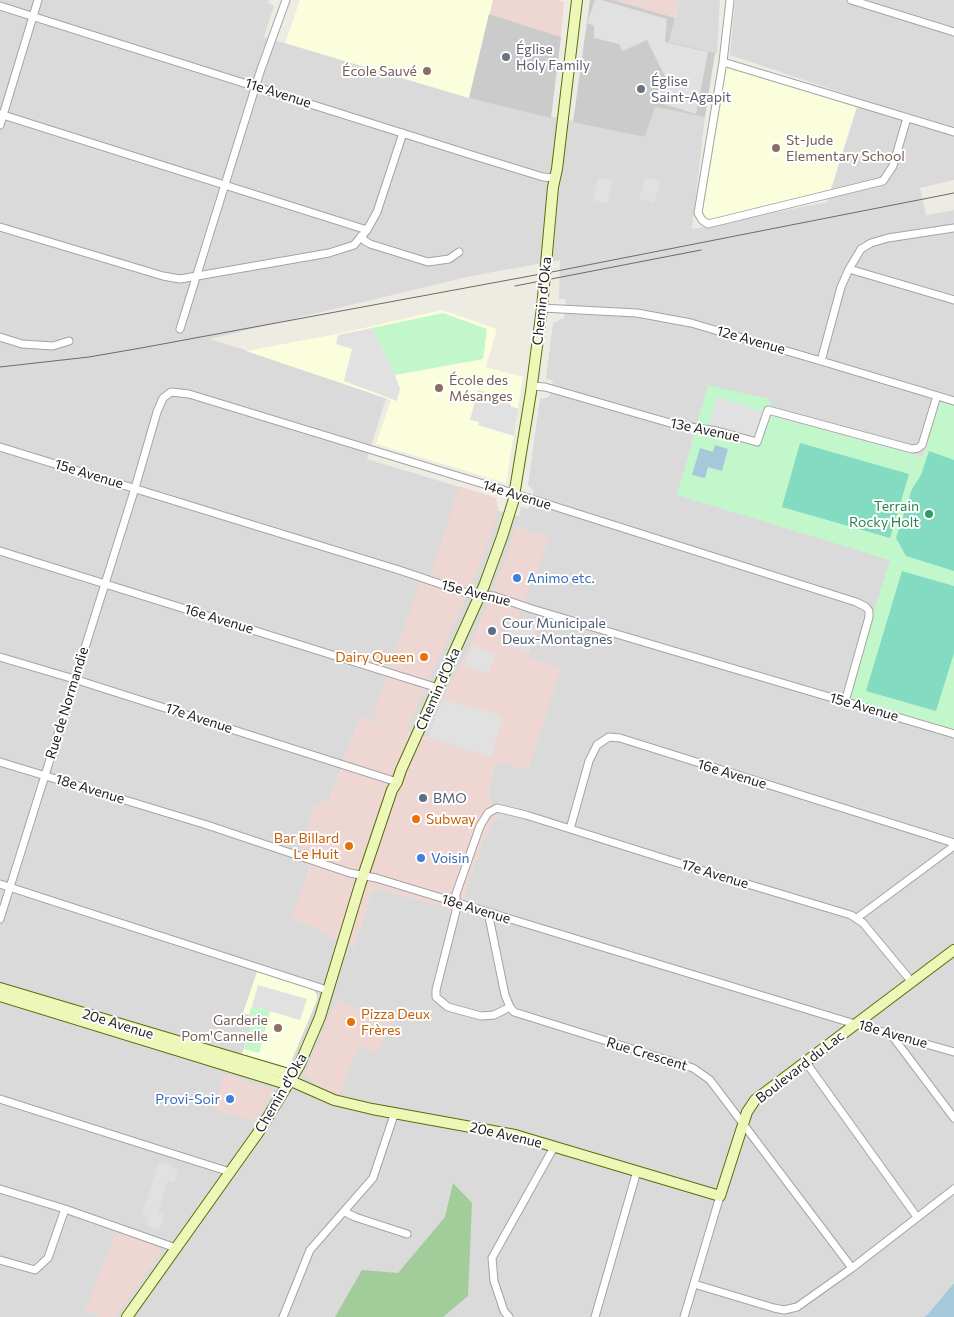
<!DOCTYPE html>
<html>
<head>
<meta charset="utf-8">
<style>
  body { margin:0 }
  canvas { display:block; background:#eeebe3 }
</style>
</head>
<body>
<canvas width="954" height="1317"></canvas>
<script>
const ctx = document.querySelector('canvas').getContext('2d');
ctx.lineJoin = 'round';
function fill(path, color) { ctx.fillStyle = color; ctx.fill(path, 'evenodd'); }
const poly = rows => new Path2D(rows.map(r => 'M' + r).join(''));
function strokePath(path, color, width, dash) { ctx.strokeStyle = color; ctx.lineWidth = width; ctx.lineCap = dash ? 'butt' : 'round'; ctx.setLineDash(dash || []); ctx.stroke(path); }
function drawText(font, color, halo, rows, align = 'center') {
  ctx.font = font + ' Commissioner,sans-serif'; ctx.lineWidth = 4; ctx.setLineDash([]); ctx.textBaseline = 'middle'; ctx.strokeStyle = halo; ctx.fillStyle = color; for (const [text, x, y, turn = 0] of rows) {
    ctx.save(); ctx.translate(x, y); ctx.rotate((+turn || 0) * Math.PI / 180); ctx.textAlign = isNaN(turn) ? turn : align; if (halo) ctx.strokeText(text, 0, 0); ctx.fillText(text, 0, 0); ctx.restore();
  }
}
fill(poly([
  [0,0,269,0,268,3,274,6,264,37,469,98,645,137,655,107,705,117,692,229,827,202,860,99,730,55,735,0,954,0,954,180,920,188,926,215,954,210,954,406,940,402,923,457,778,418,678,494,890,560,954,734,954,1283,927,1315,924,1317,0,1317],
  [560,260,559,299,566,299,564,318,553,323,546,378,553,381,549,397,540,399,528,485,534,491,528,509,521,507,519,516,498,511,496,498,367,459,387,395,210,339,471,276],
  [360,716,496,761,488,795,493,822,482,843,464,896,470,901,466,912,378,888,371,892,354,948,308,924,292,918,311,864,297,860,315,804,329,801],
  [680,0,720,0,717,54,669,42]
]), '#dbdada');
fill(poly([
  [493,0,557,0,564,2,561,37,489,14],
  [613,0,680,0,675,18],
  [459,486,496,498,498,511,494,527,473,582,406,732,426,739,443,698,470,646,504,562,516,527,550,537,518,618,540,626,528,657,561,669,528,770,496,761,488,795,502,817,493,822,482,843,464,896,470,901,466,913,462,912,461,919,449,914,449,908,378,889,371,892,354,948,308,924,291,918,311,865,297,860,315,804,329,801,360,716,397,728,373,717,423,572,431,575],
  [337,999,392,1021,377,1053,360,1046,348,1071,340,1093,328,1092,304,1075],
  [224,1074,274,1090,255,1121,213,1110],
  [117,1230,157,1246,161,1252,116,1317,100,1317,85,1311]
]), '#eed6d2');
fill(poly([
  [300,0,493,0,469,98,285,43],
  [723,62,858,102,829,195,708,224,698,213],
  [442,310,497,329,486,367,523,377,506,483,376,444,391,400,246,351,342,333],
  [257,972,314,990,317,995,317,1000,301,1038,290,1064,287,1067,242,1054,254,1016,243,1013]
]), '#fafedc');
fill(poly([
  [590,0,613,0,675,18,669,42,715,53,705,117,655,107,645,137,573,122],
  [489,14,561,37,551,118,469,98]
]), '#cbcbcb');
fill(poly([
  [453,1183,472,1203,468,1296,443,1317,335,1317,362,1270,398,1273,445,1217]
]), '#a2cc99');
fill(poly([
  [443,313,487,329,483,359,395,375,372,328],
  [708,385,768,399,778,418,923,457,940,402,954,406,954,734,845,702,890,560,677,495],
  [252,1006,270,1011,259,1053,244,1049,254,1016,249,1014]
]), '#c1f7cb');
fill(poly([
  [800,443,909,474,890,538,782,507],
  [929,451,954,460,954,571,906,556,896,538,912,489,921,475],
  [902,571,954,586,954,653,936,711,866,691]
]), '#83dbc2');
fill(poly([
  [595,0,601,0,667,19,665,42,708,52,696,114,654,101,650,94,669,85,647,40,623,51,619,44,594,38,594,26,587,23],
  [645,177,660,181,654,203,639,199],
  [598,178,613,181,608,203,593,200],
  [372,328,395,375,400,389,397,401,344,381,352,349,336,344,338,335],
  [478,390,505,397,511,406,515,408,518,408,514,436,478,425,479,422,470,420],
  [717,397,767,413,758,446,707,431],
  [512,621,536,630,528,653,503,644],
  [472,645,496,655,488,674,464,665],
  [443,699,503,716,491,757,428,737],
  [258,985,307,999,300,1020,252,1006],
  [159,1162,173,1166,172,1168,178,1170,174,1183,168,1181,158,1212,164,1214,159,1230,146,1225,149,1217,142,1215]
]), '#e1e1e1');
fill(poly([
  [715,445,728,449,722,471,708,467,705,478,692,475,700,448,713,452],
  [954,1283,954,1317,924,1317,927,1315]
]), '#a5c8da');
const street = poly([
  [730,0,723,62,698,213,702,220,708,224,883,181,893,166,907,118],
  [851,0,954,32],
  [0,6,478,157,543,177,556,178],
  [723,62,954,132],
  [0,114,367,230],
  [0,125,38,0],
  [0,227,163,276,180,279,329,253,354,245,367,230,377,212,403,133],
  [361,236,365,241,370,244,428,262,449,259,459,252],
  [849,269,954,300],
  [542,308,637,313,691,323,821,361,954,401],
  [180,329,260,72,286,0],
  [0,337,22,344,53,346,69,341],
  [821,361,841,287,849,269,861,249,871,243,888,238,954,228],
  [532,386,545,387,677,425,717,431,757,442,768,410,912,449,918,448,922,445,937,396],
  [0,447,399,570,470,594,494,596,532,609,954,734],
  [0,551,438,688],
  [0,657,74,679,397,782],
  [0,762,207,825,350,873,376,878,855,1024,954,1052],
  [570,829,589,761,597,745,609,737,620,738,954,843],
  [0,884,327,990],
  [488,912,505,995,510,1007,514,1012,693,1068,710,1080,852,1268],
  [857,918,954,846],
  [0,919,135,488,157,412,163,398,171,392,189,394,503,490,856,602,866,607,869,611,869,617,845,702],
  [510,1007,494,1015,481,1016,448,1007,436,997,436,990,456,911,456,894,480,826,488,813,497,808,526,815,694,868,851,915,863,923,911,981],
  [890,1033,954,1118],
  [805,1061,917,1217],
  [0,1099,230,1172],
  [0,1189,65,1209,176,1248],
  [345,1212,355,1217,407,1234],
  [0,1260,35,1270,48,1258,65,1209],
  [694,1284,774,1308,784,1310,797,1307,852,1268,954,1189],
  [283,1317,310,1250,373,1178,395,1112],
  [509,1317,504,1311,494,1281,492,1258,554,1147],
  [595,1317,637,1171],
  [684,1317,720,1196]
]);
const secondary = poly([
  [0,988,285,1073,291,1081,334,1100,372,1109,515,1135,720,1196,747,1112,755,1100,954,950],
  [0,996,280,1082,291,1081],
  [127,1317,260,1130,299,1066,320,1017,360,885,392,790,397,782,401,770,484,586,502,537,513,502,531,392,542,308,553,187,557,169,577,0]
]);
strokePath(street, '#a4a4a4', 9);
strokePath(secondary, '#596f09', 12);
strokePath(street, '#fff', 7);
strokePath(secondary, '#edf7b8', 10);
strokePath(poly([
  [515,286,701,250],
  [0,367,89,357,141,348,557,271,954,193]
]), '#6b6b6b', 1);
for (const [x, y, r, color] of [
  [506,57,5,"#6b7280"],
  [427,71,5,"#8d6e63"],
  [641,89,5,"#6b7280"],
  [776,148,5,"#8d6e63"],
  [439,388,5,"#8d6e63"],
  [929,514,5,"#2e9e5b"],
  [517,578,5,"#3f7fe0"],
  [492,631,5,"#5c6f8a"],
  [424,657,5,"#e8710a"],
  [423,798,5,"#5c6f8a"],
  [416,819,5,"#e8710a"],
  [349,846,5,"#e8710a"],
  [421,858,5,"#3f7fe0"],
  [351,1022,5,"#e8710a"],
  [278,1028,5,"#8d6e63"],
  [230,1099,5,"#3f7fe0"]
]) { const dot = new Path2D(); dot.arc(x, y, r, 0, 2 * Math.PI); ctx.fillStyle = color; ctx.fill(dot); strokePath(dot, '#fff', 2); }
drawText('14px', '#5b616d', '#fff', [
  ["Église",516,49],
  ["Holy Family",516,65],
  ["Église",651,81],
  ["Saint-Agapit",651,97]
], 'left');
drawText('14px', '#785e54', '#fff', [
  ["École Sauvé",417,71],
  ["St-Jude",786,140,"left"],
  ["Elementary School",786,156,"left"],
  ["École des",449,380,"left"],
  ["Mésanges",449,396,"left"],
  ["Garderie",268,1020],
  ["Pom'Cannelle",268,1036]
], 'right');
drawText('14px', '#1d1d1d', '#fff', [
  ["11e Avenue",278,93,18],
  ["Chemin d'Oka",542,301,-84],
  ["12e Avenue",751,340,16],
  ["13e Avenue",705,430,12],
  ["15e Avenue",89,474,17],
  ["14e Avenue",517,495,17],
  ["15e Avenue",476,593,14],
  ["16e Avenue",219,619,17],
  ["Chemin d'Oka",438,689,-66],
  ["Rue de Normandie",67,703,-73],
  ["15e Avenue",864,707,16],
  ["17e Avenue",199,718,18],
  ["16e Avenue",732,774,17],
  ["18e Avenue",90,789,17],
  ["17e Avenue",715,874,17],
  ["18e Avenue",476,909,17],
  ["20e Avenue",118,1024,17],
  ["18e Avenue",893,1034,16],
  ["Rue Crescent",647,1054,17],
  ["Boulevard du Lac",800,1067,-38],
  ["Chemin d'Oka",281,1093,-60],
  ["20e Avenue",506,1135,13]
]);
drawText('14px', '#27864d', '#fff', [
  ["Terrain",919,506],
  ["Rocky Holt",919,522]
], 'right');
drawText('14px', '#366cbe', '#fff', [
  ["Animo etc.",527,578],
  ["Voisin",431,858],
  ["Provi-Soir",220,1099,"right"]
], 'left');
drawText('14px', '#4e5e75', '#fff', [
  ["Cour Municipale",502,623],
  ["Deux-Montagnes",502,639],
  ["BMO",433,798]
], 'left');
drawText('14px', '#c56008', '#fff', [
  ["Dairy Queen",414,657],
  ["Subway",426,819,"left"],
  ["Bar Billard",339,838],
  ["Le Huit",339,854],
  ["Pizza Deux",361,1014,"left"],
  ["Frères",361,1030,"left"]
], 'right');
</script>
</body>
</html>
